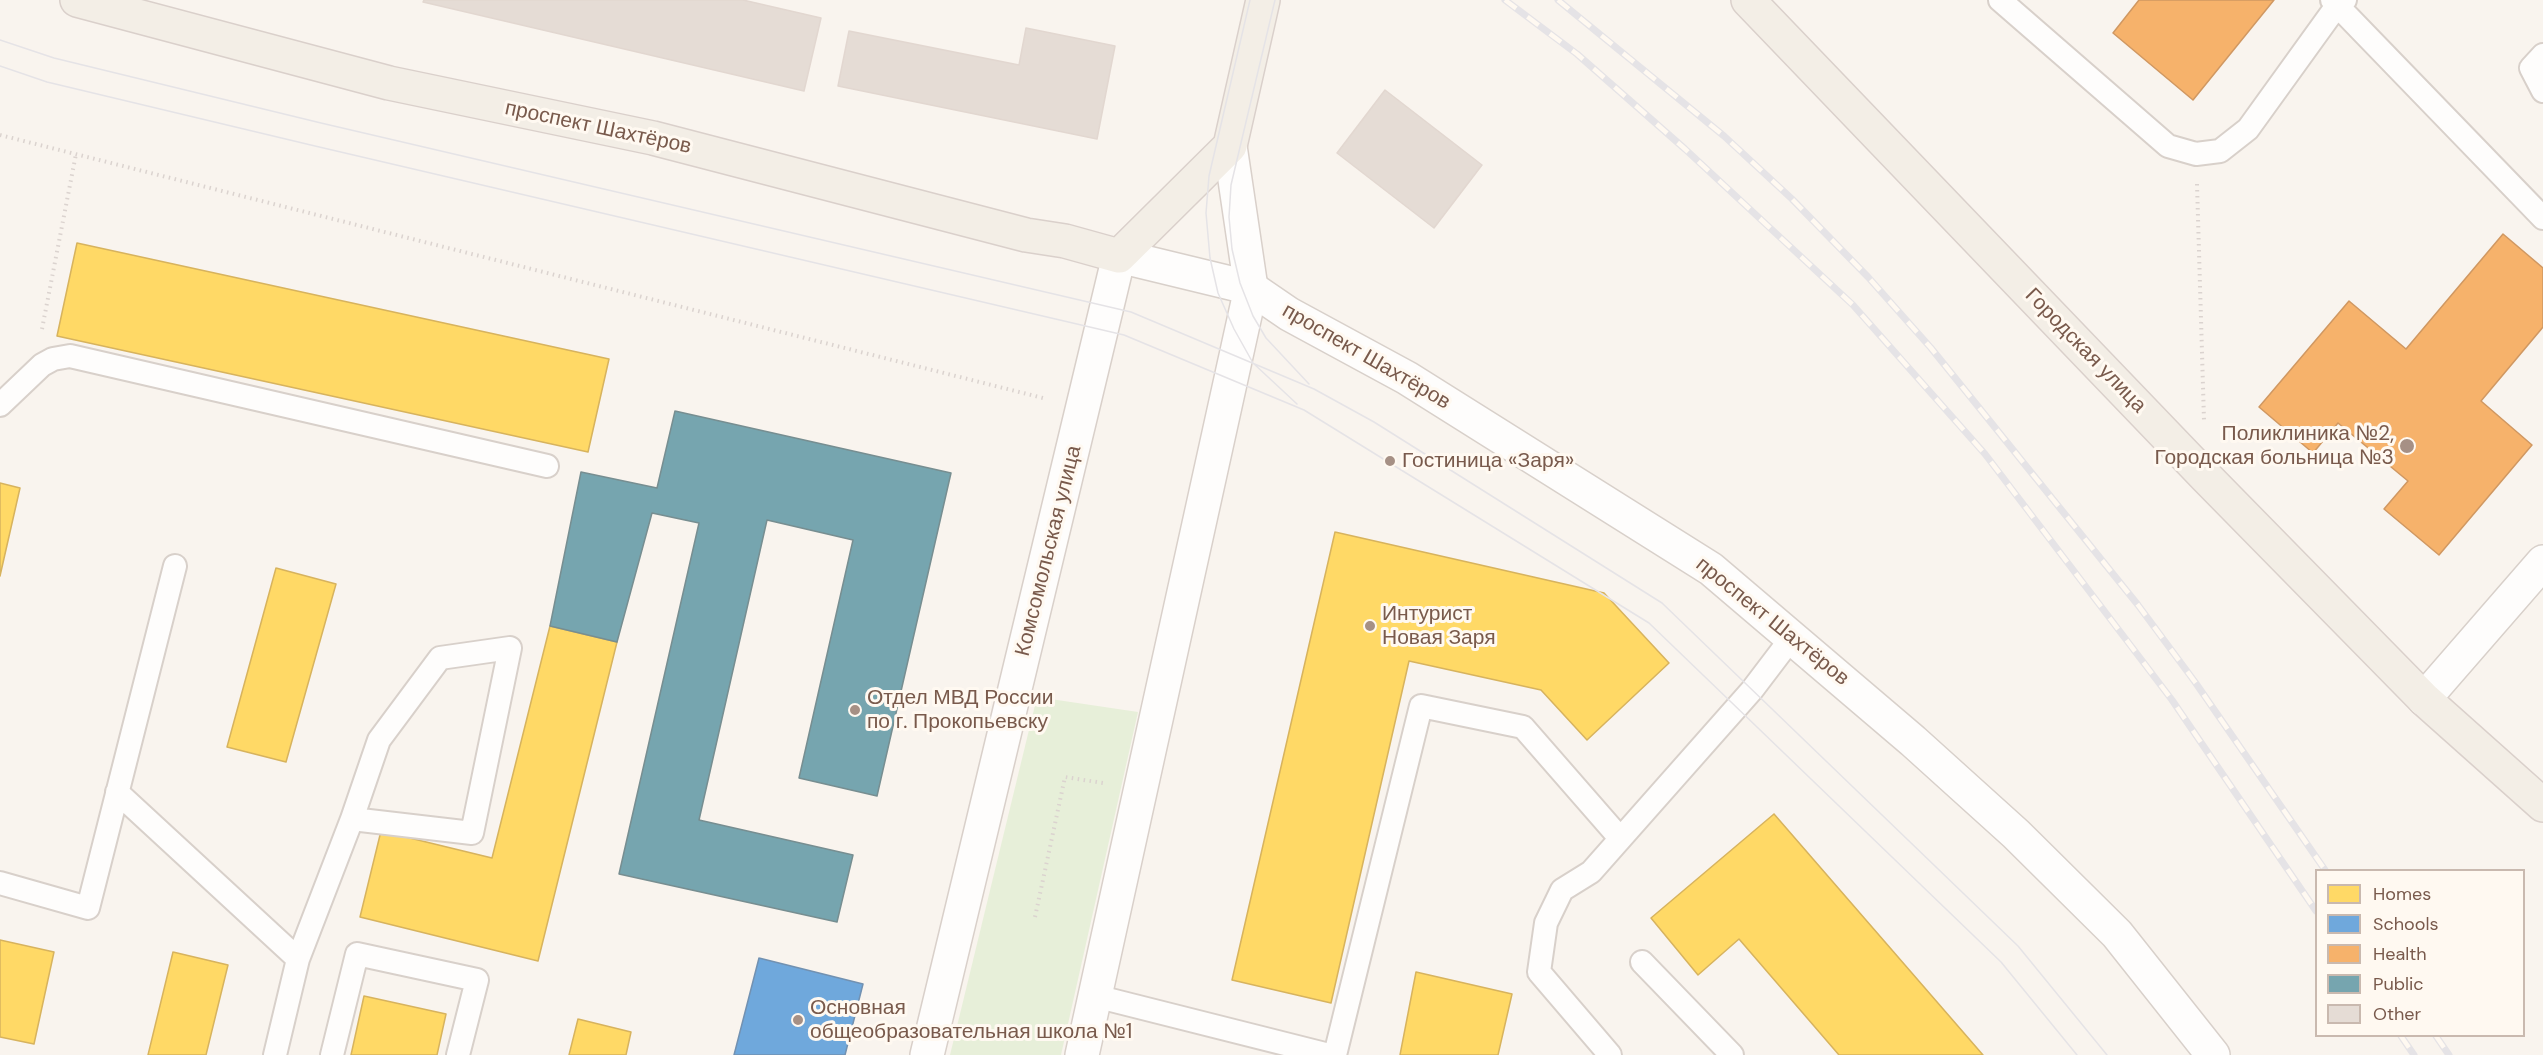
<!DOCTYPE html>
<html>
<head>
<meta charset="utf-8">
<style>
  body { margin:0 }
  #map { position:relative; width:2543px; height:1055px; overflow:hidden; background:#f9f4ee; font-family:"DM Sans",sans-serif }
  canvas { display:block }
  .legend { position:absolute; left:2315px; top:869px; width:210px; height:168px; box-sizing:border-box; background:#fff9f1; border:2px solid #c9b9af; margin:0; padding:8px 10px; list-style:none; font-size:18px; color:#795a4c }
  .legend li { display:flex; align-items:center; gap:12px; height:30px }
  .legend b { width:30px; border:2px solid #c9b9af }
</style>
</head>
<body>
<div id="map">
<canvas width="2543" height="1055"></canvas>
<ul class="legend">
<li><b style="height:16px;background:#ffd966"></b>Homes</li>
<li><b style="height:16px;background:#6fa8dc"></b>Schools</li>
<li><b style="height:16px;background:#f6b26b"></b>Health</li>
<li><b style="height:16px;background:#76a5af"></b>Public</li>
<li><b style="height:16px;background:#e5dcd5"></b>Other</li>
</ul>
</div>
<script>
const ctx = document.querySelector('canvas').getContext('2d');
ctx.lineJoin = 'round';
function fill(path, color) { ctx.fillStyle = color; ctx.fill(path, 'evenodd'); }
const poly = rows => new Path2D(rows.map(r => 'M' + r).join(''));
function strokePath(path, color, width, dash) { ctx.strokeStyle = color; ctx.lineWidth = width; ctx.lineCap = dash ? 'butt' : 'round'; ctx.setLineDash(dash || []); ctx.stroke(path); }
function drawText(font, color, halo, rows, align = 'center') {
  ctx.font = font + ' "DM Sans",sans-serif'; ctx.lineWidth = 6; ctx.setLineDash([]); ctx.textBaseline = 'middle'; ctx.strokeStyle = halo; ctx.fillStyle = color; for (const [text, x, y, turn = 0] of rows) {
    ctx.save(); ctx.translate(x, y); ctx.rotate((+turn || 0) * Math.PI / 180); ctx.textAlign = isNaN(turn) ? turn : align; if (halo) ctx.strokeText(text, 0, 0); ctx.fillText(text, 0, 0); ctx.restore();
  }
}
fill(poly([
  [1037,697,1138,712,1061,1055,950,1055]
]), '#e7efd9');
const homes = poly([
  [77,243,609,359,588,452,57,336,77,243],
  [0,483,20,488,0,576,0,483],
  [1335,532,1604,593,1669,663,1587,740,1541,690,1409,661,1331,1003,1232,980,1335,532],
  [276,568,336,584,286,762,227,747,276,568],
  [550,626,617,642,538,961,360,917,381,831,492,858,550,626],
  [1774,814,1983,1055,1839,1055,1739,939,1698,975,1651,918,1774,814],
  [0,940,54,952,34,1044,0,1037,0,940],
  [173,952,228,965,206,1055,148,1055,173,952],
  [1416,972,1512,994,1498,1055,1400,1055,1416,972],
  [364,996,446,1014,437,1055,351,1055,364,996],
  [578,1019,631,1032,626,1055,569,1055,578,1019]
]);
fill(homes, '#ffd966');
strokePath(homes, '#d7b35e', 1.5);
const schools = poly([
  [759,958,863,984,845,1055,734,1055,759,958]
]);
fill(schools, '#6fa8dc');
strokePath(schools, '#7291b1', 1.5);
const health = poly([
  [2139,0,2274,0,2193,100,2113,33,2139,0],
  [2503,234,2543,268,2543,327,2481,401,2532,445,2439,555,2384,509,2408,481,2338,423,2313,453,2259,407,2349,301,2406,349,2503,234]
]);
fill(health, '#f6b26b');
strokePath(health, '#d09862', 1.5);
const public = poly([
  [675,411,951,473,877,796,799,778,853,540,767,520,699,820,853,855,837,922,619,874,699,523,652,513,617,642,550,626,581,472,657,488,675,411]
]);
fill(public, '#76a5af');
strokePath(public, '#778e91', 1.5);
const building = poly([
  [424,0,743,0,821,18,804,91,423,2,424,0],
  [1026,28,1115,46,1097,139,838,86,849,31,1019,65,1026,28],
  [1385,90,1482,165,1434,228,1337,153,1385,90]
]);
fill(building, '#e5dcd5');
strokePath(building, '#e2d7d0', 1.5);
const service = poly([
  [2000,0,2168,146,2196,154,2220,151,2248,129,2336,7,2345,0],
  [2332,0,2543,218],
  [2543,55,2531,68,2543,91],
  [0,405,42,365,53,359,70,356,547,466],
  [117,792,298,959],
  [0,883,88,908,175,566],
  [1642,962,1732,1055],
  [1095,996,1329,1055],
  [275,1055,298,959,352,819,472,833,510,648,440,658,379,740,352,819],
  [332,1055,357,954,477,980,458,1055],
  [1335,1055,1421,706,1523,727,1619,837],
  [1610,1055,1539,972,1546,923,1562,890,1591,872,1752,690,1793,636]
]);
const minor = poly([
  [1119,256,1251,288,1289,314,1407,378,1711,569,1913,741,2016,834,2117,934,2213,1055],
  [2424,699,2543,562]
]);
const secondary = poly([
  [927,1055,1119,256],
  [1082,1055,1251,288,1230,146]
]);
const primary = poly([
  [77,0,389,83,653,138,1026,235,1065,241,1119,256,1230,146,1263,0],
  [1748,0,2206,477,2424,699,2543,805]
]);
strokePath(service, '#d8d0ca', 26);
strokePath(minor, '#d8d0ca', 36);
strokePath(secondary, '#d9d0ca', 36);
strokePath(primary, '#dad0cb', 36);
strokePath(poly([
  [0,135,1047,399],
  [2197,184,2204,420],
  [42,329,76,154],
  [1035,917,1065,777,1103,783]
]), '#dbd3cf', 4, [1.5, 4.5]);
strokePath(service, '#fefdfc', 22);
strokePath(minor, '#fefdfc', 33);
strokePath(secondary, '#fefdfc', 33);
strokePath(primary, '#f3eee6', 33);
strokePath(poly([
  [1250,0,1209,176,1206,213,1210,258,1218,293,1234,329,1253,363,1297,404],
  [1275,0,1231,185,1229,217,1232,249,1240,283,1253,316,1266,338,1309,384],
  [0,40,54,58,321,123,1131,312,1314,389,1374,422,1662,603,2018,946,2107,1055],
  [0,66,47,82,315,146,1124,335,1304,410,1649,623,2001,962,2077,1055]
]), '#e5e3e6', 1.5);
const rail = poly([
  [1505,0,1577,54,1685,149,1853,305,1985,454,2172,700,2316,911],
  [1558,0,1724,136,1792,199,1868,277,1931,348,2138,605,2195,682,2325,870],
  [2401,1036,2414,1055],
  [2436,1036,2449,1055]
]);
strokePath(rail, '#e5e3e6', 7);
strokePath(rail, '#fff9f1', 4.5, [14]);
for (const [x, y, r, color] of [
  [2407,446,8,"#a69085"],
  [1390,461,6,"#a69085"],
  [1370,626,6,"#a69085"],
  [855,710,6,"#a69085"],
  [798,1020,6,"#a69085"]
]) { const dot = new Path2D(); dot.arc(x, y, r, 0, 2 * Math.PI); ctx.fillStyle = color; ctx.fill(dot); strokePath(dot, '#fff9f1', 2); }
drawText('21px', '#795a4c', '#fff9f1', [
  ["проспект Шахтёров",598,128,12],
  ["Городская улица",2085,351,46],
  ["проспект Шахтёров",1366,357,30],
  ["Комсомольская улица",1049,551,-76],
  ["проспект Шахтёров",1772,622,39]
]);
drawText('21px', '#795a4c', '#fff9f1', [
  ["Поликлиника №2,",2394,434,"right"],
  ["Городская больница №3",2394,458,"right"],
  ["Гостиница «Заря»",1402,461],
  ["Интурист",1382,614],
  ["Новая Заря",1382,638],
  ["Отдел МВД России",867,698],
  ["по г. Прокопьевску",867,722],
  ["Основная",810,1008],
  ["общеобразовательная школа №1",810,1032]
], 'left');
</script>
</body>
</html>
